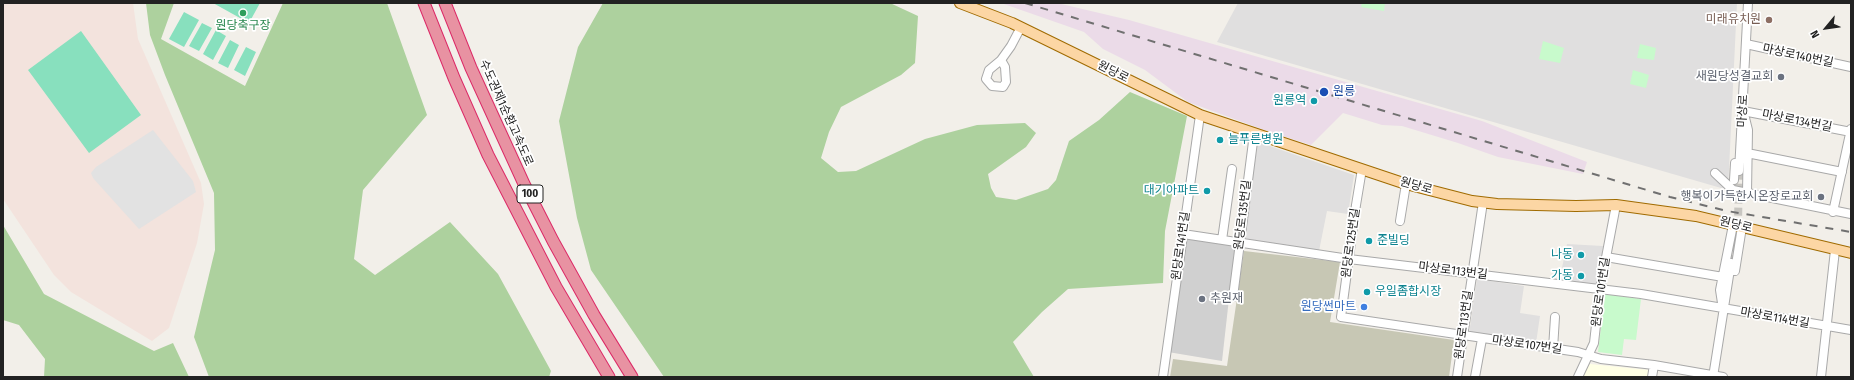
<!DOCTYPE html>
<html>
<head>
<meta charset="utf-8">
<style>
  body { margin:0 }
  #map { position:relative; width:1854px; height:380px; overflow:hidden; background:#f2efe9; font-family:"Fira Sans Condensed",sans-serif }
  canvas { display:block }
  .frame { position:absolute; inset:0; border:4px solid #222; pointer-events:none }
  .north { position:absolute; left:1806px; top:8px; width:40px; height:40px; -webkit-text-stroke:3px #fff; paint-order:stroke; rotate:241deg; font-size:11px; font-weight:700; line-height:16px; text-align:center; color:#222 }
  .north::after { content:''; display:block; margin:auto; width:14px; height:18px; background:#222; clip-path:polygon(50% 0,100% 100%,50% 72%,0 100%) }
</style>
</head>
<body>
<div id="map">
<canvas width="1854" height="380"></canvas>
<div class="frame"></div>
<div class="north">N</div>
</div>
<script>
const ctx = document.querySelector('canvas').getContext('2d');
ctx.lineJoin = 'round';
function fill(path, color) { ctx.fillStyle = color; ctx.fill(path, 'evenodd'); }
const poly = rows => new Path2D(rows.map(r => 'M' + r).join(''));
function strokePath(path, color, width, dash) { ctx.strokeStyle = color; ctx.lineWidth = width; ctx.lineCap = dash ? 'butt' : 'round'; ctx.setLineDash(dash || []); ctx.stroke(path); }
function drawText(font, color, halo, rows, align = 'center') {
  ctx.font = font + ' "Fira Sans Condensed","Noto Sans KR",sans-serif'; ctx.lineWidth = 3.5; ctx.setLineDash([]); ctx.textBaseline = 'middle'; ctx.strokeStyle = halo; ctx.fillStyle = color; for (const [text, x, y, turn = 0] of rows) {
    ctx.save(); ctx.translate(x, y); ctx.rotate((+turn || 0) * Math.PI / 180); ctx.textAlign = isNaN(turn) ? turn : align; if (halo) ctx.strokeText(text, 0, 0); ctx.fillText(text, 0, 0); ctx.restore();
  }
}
fill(poly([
  [1238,3,1737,3,1728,190,1217,42],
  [1258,142,1354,175,1348,214,1327,211,1319,251,1243,241],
  [1567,244,1603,246,1598,286,1559,282],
  [1477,279,1524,286,1520,313,1540,316,1536,343,1469,334]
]), '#e0dfdf');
fill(poly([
  [1001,3,1057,3,1129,20,1482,121,1587,162,1583,174,1498,157,1458,143,1402,126,1382,125,1343,113,1311,145,1267,131,1188,102,1145,70,1103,49,1084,32]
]), '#ebdbe8');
fill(poly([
  [1590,364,1649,370,1648,377,1582,377]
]), '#ffffe5');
fill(poly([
  [1184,236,1235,245,1222,361,1168,352]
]), '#d0d0d0');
fill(poly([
  [3,3,133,3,138,39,201,183,204,204,197,243,169,328,152,341,71,292,54,275,3,199]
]), '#f3e3dd');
fill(poly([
  [1244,251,1340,262,1330,322,1454,340,1449,377,1170,377,1173,359,1227,366]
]), '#c7c7b4');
fill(poly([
  [146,3,174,3,161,39,245,86,283,3,387,3,427,115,363,190,354,259,375,275,450,222,498,274,551,371,549,377,209,377,194,337,215,250,214,193,165,75,150,35],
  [603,3,890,3,918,16,915,63,901,75,841,107,829,132,821,158,838,172,856,171,925,139,977,125,1025,123,1036,133,1026,147,988,174,991,188,996,197,1016,200,1048,189,1056,180,1069,141,1099,120,1130,92,1187,116,1165,231,1163,283,1068,289,1042,312,1013,342,1034,377,664,377,591,270,577,218,559,121,578,47],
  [3,225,44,294,154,351,173,343,189,377,44,377,45,359,19,325,3,320]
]), '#add19e');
fill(poly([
  [1362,3,1385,3,1384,11,1361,7],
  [1543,41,1564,48,1560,63,1539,59],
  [1640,44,1656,48,1654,60,1637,58],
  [1633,70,1649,75,1646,88,1630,84],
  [1605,294,1641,299,1636,340,1624,339,1622,355,1598,352]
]), '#c8facc');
fill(poly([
  [213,3,260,3,249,23],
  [184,12,199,20,184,47,169,39],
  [202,23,212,28,199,51,189,46],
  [216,30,226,36,213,60,203,54],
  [81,31,141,115,89,153,28,70],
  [230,40,239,45,228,68,218,63],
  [246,47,256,52,245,76,234,70]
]), '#88e0be');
fill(poly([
  [153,130,193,181,196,192,139,229,93,178,91,173,96,167]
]), '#e2e2e2');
strokePath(poly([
  [1731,263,1738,224,1739,171]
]), '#c8c6c1', 8, [8, 4]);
const minor = poly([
  [1746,44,1851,67],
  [1001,60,1005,67,1006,82,1003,87,992,86,986,79,989,70,1001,60,1011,46,1021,27],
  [1743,111,1851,132],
  [1745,118,1748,130,1747,193],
  [1747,153,1842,172],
  [1362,169,1356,205,1341,317,1578,352,1601,359,1654,365,1723,377],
  [1739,171,1748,3],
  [1715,173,1733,190,1851,214],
  [1734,180,1735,163],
  [1833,212,1851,129],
  [1400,221,1406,184],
  [1183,234,1349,259,1641,294,1851,330],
  [1222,240,1232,169],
  [1606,257,1723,277],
  [1735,271,1742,227],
  [1233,297,1254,134],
  [1722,303,1720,290,1733,225],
  [1553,349,1555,317],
  [1163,377,1200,115],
  [1457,377,1483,202],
  [1475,377,1482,339],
  [1578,377,1594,343,1600,289,1616,205],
  [1652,377,1654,365],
  [1713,377,1731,263],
  [1821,377,1835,250]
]);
const major = poly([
  [960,3,1012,23,1200,115,1406,184,1472,201,1497,204,1576,206,1616,205,1696,216,1851,253]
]);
const highway = poly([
  [424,3,454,78,488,155,556,287,609,377],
  [445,3,471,68,524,184,553,241,594,315,632,377]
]);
strokePath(minor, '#a9a9a9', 10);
strokePath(major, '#a06b00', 12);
strokePath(highway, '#dc2a67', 13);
strokePath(minor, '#fff', 8);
strokePath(major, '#fcd6a4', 10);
strokePath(highway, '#e892a2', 11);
strokePath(poly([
  [1025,3,1670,197,1727,211,1851,232]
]), '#707070', 2, [8, 8]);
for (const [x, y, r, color] of [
  [243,13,4,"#2e9e5b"],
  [1769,20,4,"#8d6e63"],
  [1781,77,4,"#6b7280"],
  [1324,92,5,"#1a4fb4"],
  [1314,101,4,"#0f9aa8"],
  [1220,140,4,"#0f9aa8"],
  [1207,191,4,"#0f9aa8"],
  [1821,197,4,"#6b7280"],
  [1369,241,4,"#0f9aa8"],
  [1581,255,4,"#0f9aa8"],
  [1581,276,4,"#0f9aa8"],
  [1367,292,4,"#0f9aa8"],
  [1202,299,4,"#6b7280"],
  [1364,307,4,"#3f7fe0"]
]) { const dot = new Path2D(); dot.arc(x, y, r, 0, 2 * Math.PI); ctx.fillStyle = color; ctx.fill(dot); strokePath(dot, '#fff', 1.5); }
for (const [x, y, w] of [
  [530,194,26]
]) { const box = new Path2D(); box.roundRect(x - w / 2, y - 9, w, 18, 3); ctx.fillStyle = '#fff'; ctx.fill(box); strokePath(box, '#222', 1); }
drawText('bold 11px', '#222', null, [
  ["100",530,194]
]);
drawText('12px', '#785e54', '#fff', [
  ["미래유치원",1761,20]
], 'right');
drawText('12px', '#27864d', '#fff', [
  ["원당축구장",243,26]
]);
drawText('12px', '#222', '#fff', [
  ["마상로140번길",1798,56,12],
  ["원당로",1113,72,27],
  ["마상로",1743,111,-87],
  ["수도권제1순환고속도로",506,113,66],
  ["마상로134번길",1797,121,11],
  ["원당로",1416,186,16],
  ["원당로135번길",1243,215,-83],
  ["원당로",1736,225,14],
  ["원당로125번길",1351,243,-82],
  ["원당로141번길",1181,246,-82],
  ["마상로113번길",1453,271,7],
  ["원당로101번길",1601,292,-82],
  ["마상로114번길",1775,318,10],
  ["원당로113번길",1464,325,-82],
  ["마상로107번길",1527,345,8]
]);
drawText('12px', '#5b616d', '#fff', [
  ["새원당성결교회",1773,77],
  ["행복이가득한시온장로교회",1813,197],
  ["추원재",1210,299,"left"]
], 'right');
drawText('12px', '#164399', '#fff', [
  ["원릉",1333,92]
], 'left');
drawText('12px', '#0d838f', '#fff', [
  ["원릉역",1306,101],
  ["늘푸른병원",1228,140,"left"],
  ["대기아파트",1199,191],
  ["준빌딩",1377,241,"left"],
  ["나동",1573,255],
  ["가동",1573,276],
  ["우일좀합시장",1375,292,"left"]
], 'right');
drawText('12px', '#366cbe', '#fff', [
  ["원당썬마트",1356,307]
], 'right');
</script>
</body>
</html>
